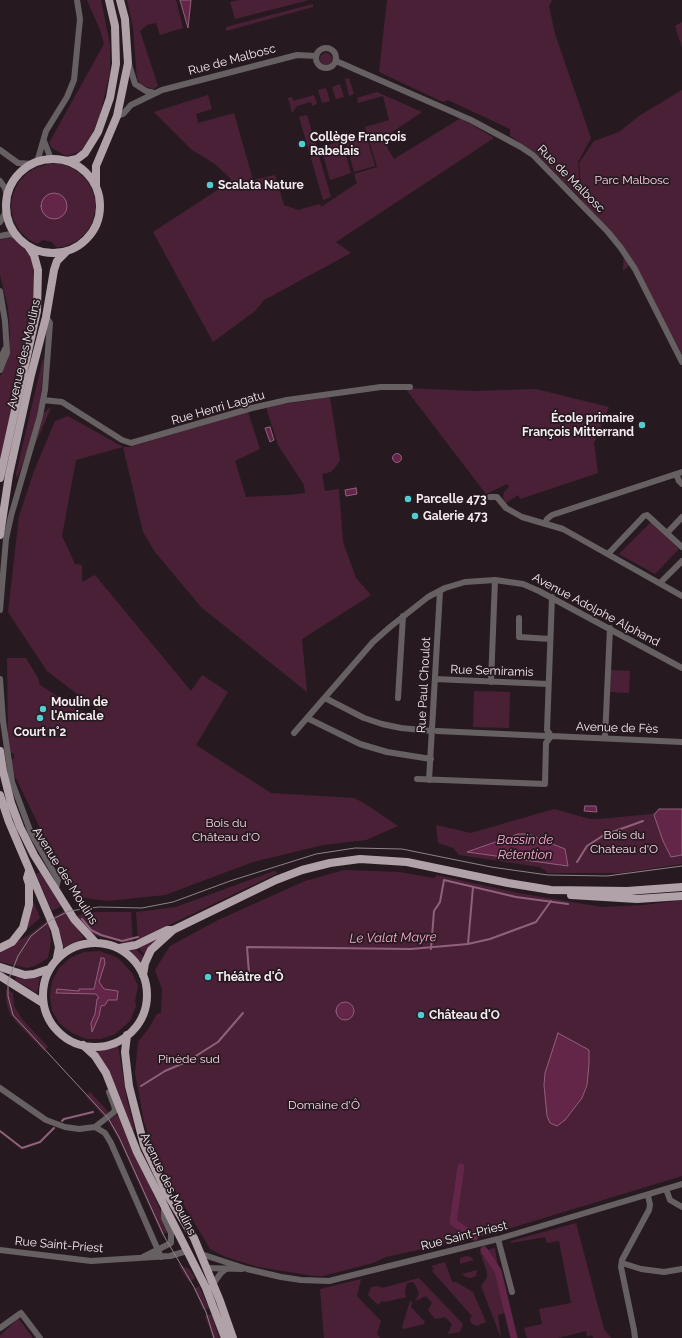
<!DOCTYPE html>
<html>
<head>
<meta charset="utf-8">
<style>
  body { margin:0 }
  canvas { display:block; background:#261a20 }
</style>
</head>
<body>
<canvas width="682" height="1338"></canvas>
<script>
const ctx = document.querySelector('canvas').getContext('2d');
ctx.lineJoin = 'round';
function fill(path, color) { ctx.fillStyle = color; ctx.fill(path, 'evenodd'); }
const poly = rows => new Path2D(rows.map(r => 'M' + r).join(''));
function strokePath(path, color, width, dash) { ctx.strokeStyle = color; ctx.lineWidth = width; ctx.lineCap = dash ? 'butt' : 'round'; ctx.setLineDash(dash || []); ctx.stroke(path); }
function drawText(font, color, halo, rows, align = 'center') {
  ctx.font = font + ' Raleway,sans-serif'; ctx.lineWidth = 3.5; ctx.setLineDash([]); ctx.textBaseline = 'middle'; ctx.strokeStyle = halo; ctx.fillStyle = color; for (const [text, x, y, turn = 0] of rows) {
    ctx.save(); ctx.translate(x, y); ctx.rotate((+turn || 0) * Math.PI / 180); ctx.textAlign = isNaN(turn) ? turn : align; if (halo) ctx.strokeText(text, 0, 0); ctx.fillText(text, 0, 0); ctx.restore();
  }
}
fill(poly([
  [87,0,101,0,110,45,110,72,100,115,92,134,82,151,66,156,52,148,49,143,104,44,100,30],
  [127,0,176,0,183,28,160,35,156,23,147,25,140,31,158,86,153,89,141,85,137,79,133,28],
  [239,0,309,0,235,19,230,2],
  [387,0,552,0,549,6,555,34,591,138,578,162,581,199,535,152,510,136,510,129,448,100,443,102,379,72],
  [313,4,313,7,226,31,226,27],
  [682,22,682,48,675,26],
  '320 59a6 6 0 1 1 12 0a6 6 0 1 1-12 0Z',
  [349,78,354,94,349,96,345,79],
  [340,84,344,97,336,99,332,87],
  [326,88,330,101,322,103,318,90],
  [682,90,682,354,633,262,623,271,624,247,582,201,579,163,594,141,619,132,639,116],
  [377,92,422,112,382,139,394,159,461,118,494,138,336,242,351,253,264,300,255,311,213,342,153,232,216,191,231,179,215,164,192,150,154,112,208,95,212,109,196,114,198,123,234,113,253,180,275,175,284,205,298,210,320,204,321,207,357,183,354,174,377,167,365,127,389,120,383,96,358,103,357,98],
  [314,95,317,104,312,106,311,102,297,106,292,113,288,98,292,97,293,101],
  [307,115,331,197,323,200,299,117],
  [366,134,375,166,354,172,345,140],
  [342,141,351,173,330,180,321,147],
  [50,164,62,164,74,169,84,177,91,187,95,199,95,211,92,223,85,234,75,242,63,247,56,247,52,242,43,240,37,244,28,239,19,230,13,219,11,206,13,194,18,183,27,173,37,167],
  [9,237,16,240,30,255,33,267,35,296,33,321,0,467,0,377,8,360,10,334,8,307,0,275,0,240],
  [43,358,44,362,39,411,32,439,17,478,16,474],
  [405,388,475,391,536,389,609,407,594,443,598,473,520,499,518,495,506,503,503,497,504,492,509,487,507,484,486,494],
  [330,397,340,461,331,472,322,474,325,491,339,489,343,542,356,578,371,595,302,639,307,692,201,607,155,552,143,532,123,447,76,460,62,536,75,564,82,565,82,582,95,575,191,691,202,675,228,692,196,745,271,793,354,798,364,803,398,826,366,840,323,845,253,862,165,895,108,901,78,897,54,857,12,770,11,761,14,758,14,754,9,752,8,734,7,658,26,658,38,678,40,685,94,719,102,713,47,671,8,612,19,516,34,471,55,421,68,416,123,447,130,447,248,412,260,449,235,461,246,497,288,495,305,493,304,485,278,445,266,407],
  [50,407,50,410,31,454,44,413],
  [651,522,679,549,655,574,619,554],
  [611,670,630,671,629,693,610,692],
  [474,691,510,692,509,728,473,727],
  [554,809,590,819,599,819,652,814,659,809,682,810,682,864,622,873,547,873,545,870,539,867,459,855,453,848,438,843,436,825,471,833],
  [344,870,399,872,434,878,437,875,518,893,602,907,644,905,682,900,682,1176,488,1235,386,1257,373,1263,323,1276,314,1276,258,1267,226,1257,210,1249,158,1162,144,1122,135,1073,138,1042,149,1028,157,1014,161,1013,162,989,155,970,170,946,218,920,305,881],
  [274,871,278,873,138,940,136,912,176,907],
  [40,872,62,906,52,911,36,874],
  [32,898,40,918,25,931],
  [65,911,84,938,63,948,62,938,54,916],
  [90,912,131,912,133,942,126,943,94,935,76,916],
  [48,920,51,941,48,958,35,966,27,968,0,962,0,951,29,935],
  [163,935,145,955,138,947],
  [135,948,144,958,142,963,130,950],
  [99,951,118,958,132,973,138,986,135,1001,136,1006,130,1021,115,1034,101,1039,86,1039,72,1033,60,1024,52,1011,50,996,52,981,59,968,70,958,84,952],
  [16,977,32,978,40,977,37,993,15,980],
  [6,989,13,993,14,1006,22,1019,48,1047,44,1051,18,1024,10,1014,6,1001],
  [118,1046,127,1100,135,1130,132,1130,103,1061,96,1051],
  [90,1092,105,1108,110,1114,104,1117,86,1096],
  [116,1115,120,1116,169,1231,162,1235,119,1140,108,1121],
  [576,1223,604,1329,611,1338,594,1338,591,1335,587,1337,586,1331,558,1338,527,1338,524,1328,542,1324,539,1309,571,1303,559,1241,547,1243,545,1237,511,1243,511,1241],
  [495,1248,505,1313,498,1315,501,1338,481,1286,487,1278,487,1272,480,1252],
  [466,1256,471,1257,474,1260,460,1264,460,1258],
  [445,1262,452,1282,456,1282,473,1292,486,1322,477,1326,471,1323,470,1318,472,1316,432,1271,434,1269,431,1266],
  [178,1264,189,1269,195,1278,189,1282],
  [477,1270,476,1276,471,1278,466,1277,462,1274],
  [419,1278,463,1324,460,1332,448,1334,452,1324,445,1317,435,1319,428,1310,432,1303,426,1296,415,1301,419,1294,417,1288,413,1282,407,1283,405,1291,406,1297,385,1302,382,1301,378,1305,368,1295,371,1287,379,1286,382,1288],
  [361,1279,357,1296,381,1321,377,1334,380,1338,324,1338,320,1289],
  [199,1286,209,1308,203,1310,194,1289],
  [410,1301,412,1302,411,1307,425,1322,424,1324,404,1329,402,1327],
  [210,1314,212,1315,219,1338,213,1338,205,1316],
  [18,1318,33,1338,0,1338,0,1336]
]), '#4a2036');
const water = poly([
  [180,0,191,0,188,28,180,0],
  '41 206a13 13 0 1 1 26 0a13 13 0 1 1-26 0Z',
  [270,427,274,440,270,442,265,428,270,427],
  '392.5 458a4.5 4.5 0 1 1 9 0a4.5 4.5 0 1 1-9 0Z',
  [356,488,357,494,346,496,345,490,356,488],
  [585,806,596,806,597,812,584,811,585,806],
  [659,809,682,809,682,855,671,857,663,841,654,815,659,809],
  [518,834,528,834,565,849,568,866,467,852,518,834],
  [101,958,104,958,105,963,99,982,104,989,118,991,117,1000,108,1000,105,1005,101,1006,99,1016,92,1032,91,1023,95,1014,97,999,99,998,96,994,56,993,57,989,79,991,79,989,94,989,101,958],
  '336 1011a9 9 0 1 1 18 0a9 9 0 1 1-18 0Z',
  [558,1033,589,1050,589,1064,587,1085,582,1098,565,1120,557,1126,550,1123,547,1116,544,1085,545,1073,558,1033]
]);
fill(water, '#642648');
strokePath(water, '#90617a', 1);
strokePath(poly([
  [577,862,587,846,604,835,643,821],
  [82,919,91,930,101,935,122,941,138,937],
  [468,944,473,887],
  [431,949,434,911,440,902,444,880,516,897,568,904],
  [249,973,247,947,411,949,468,944,490,939,536,922,551,901],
  [191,1059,218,1042,243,1013],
  [141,1086,165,1071,186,1062],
  [62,1121,64,1119,93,1112],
  [0,1131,22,1148,40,1142,54,1128]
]), '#90617a', 2);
strokePath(poly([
  [461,1167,453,1222,475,1237],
  [484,1250,498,1271,514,1338]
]), '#642648', 7);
strokePath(poly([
  '316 58a10 10 0 1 1 20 0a10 10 0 1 1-20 0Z',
  [336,61,471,120,521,147,533,155,608,232,621,248,635,269,682,362],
  [129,64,135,84,146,91,154,93],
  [117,116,123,114,131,105,162,90,297,55,316,56],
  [44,141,51,159],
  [0,150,18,163,32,164],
  [37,162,46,131,67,97,74,80,80,19,77,0],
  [0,181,5,188,7,198],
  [0,222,7,210],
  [0,236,10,234,18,237],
  [0,291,5,321,7,353,0,370],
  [0,360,5,349],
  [43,400,62,402,122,440,131,443,252,408,287,400,381,387,410,387],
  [676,474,679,481,682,484],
  [490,497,497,497,506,508,522,517,563,529,682,596],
  [545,523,547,519,552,515,682,472],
  [667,533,682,517],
  [608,554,644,516,647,515,682,547],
  [660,583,682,561],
  [0,610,6,539,11,516,40,416,45,390,50,323,46,317],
  [519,618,519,637,550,639],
  [0,679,3,721,12,782,31,833,58,880,56,888],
  [435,679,548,684],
  [491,682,495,580],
  [325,698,364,718,382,724,401,728,432,731],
  [398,698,403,616],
  [307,718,360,744,387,752,431,759],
  [437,731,546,736],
  [294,733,373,642,390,627,428,597,445,588,465,582,495,580,523,584,539,591,682,668],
  [551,736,547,730,552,597],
  [551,736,682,742],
  [605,738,610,628],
  [417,779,545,784,546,743,551,736],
  [429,780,440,591],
  [0,1088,46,1120,65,1127,79,1129,95,1127,114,1112,115,1108,109,1092],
  [95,1127,105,1133,111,1143,161,1257],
  [666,1189,670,1200,682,1207],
  [498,1239,512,1292],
  [0,1250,91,1261,170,1256,187,1251],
  [201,1254,247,1269,281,1277,301,1280,329,1281,498,1239,682,1184],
  [143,1257,171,1243,171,1233,164,1218,164,1207],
  [622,1263,641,1269,664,1272,682,1269],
  [207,1268,242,1269],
  [213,1284,221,1273,226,1269],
  [0,1328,21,1313,40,1338],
  [635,1338,634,1330,621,1267,622,1260,649,1210,650,1205,648,1195]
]), '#666063', 6);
strokePath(poly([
  '6 206a47 47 0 1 1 94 0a47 47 0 1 1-94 0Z',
  [67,161,77,159,85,153,98,132,110,98,116,64,115,26,109,0],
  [96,185,96,166,117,116,128,63,125,19,120,0],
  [0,478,37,311,38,270,34,255,28,246],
  [0,535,9,475,31,375,46,317,54,270,57,261,66,252],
  [0,751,3,771,11,803,20,827,34,855,74,919,95,942],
  [0,795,9,822,55,930,59,947,57,958],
  [571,895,637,899,682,896],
  '43 995a52 52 0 1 1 104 0a52 52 0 1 1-104 0Z',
  [0,948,12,942,23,928,29,905,29,884,27,878,29,871],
  [119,948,136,945,167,930,173,930],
  [0,967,25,975,34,974,49,969],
  [143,975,145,963,151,950,173,930,276,880,302,870,330,863,360,859,407,862,508,883,551,890,627,891,682,887],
  [0,976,43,1003],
  [127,1035,125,1052,129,1086,144,1145,167,1194,194,1238,220,1301,233,1338],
  [83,1045,95,1056,106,1073,137,1152,206,1288,225,1338]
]), '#b0a2a8', 8);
strokePath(poly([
  [214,1338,206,1312,194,1287,164,1236,119,1137,108,1118,13,1015,8,996,8,981,18,956,31,936,51,920,69,911,99,907,142,908,173,902,230,881,316,854,355,848,402,849,491,867,548,875,607,876,682,866]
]), '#8d8388', 1);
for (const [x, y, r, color] of [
  [302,144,4,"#51ccd1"],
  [210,185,4,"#51ccd1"],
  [642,425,4,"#51ccd1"],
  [408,499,4,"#51ccd1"],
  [415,516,4,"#51ccd1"],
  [43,709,4,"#51ccd1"],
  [40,718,4,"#51ccd1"],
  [208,977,4,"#51ccd1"],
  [421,1015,4,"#51ccd1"]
]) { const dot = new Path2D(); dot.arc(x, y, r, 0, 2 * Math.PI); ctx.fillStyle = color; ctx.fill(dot); strokePath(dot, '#261a20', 1.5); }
drawText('12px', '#f5ecf0', '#261a20', [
  ["Rue de Malbosc",232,60,-15],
  ["Rue de Malbosc",571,179,45],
  ["Avenue des Moulins",24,354,-77],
  ["Rue Henri Lagatu",218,408,-16],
  ["Avenue Adolphe Alphand",596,610,28],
  ["Rue Semiramis",492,671,2],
  ["Rue Paul Choulot",424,685,-87],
  ["Avenue de Fès",617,728,2],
  ["Avenue des Moulins",65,876,58],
  ["Avenue des Moulins",168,1184,64],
  ["Rue Saint-Priest",464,1236,-14],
  ["Rue Saint-Priest",59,1245,5]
]);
drawText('bold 12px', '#f5ecf0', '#261a20', [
  ["Collège François",310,137],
  ["Rabelais",310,151],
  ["Scalata Nature",218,185],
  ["École primaire",634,418,"right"],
  ["François Mitterrand",634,432,"right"],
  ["Parcelle 473",416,499],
  ["Galerie 473",423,516],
  ["Moulin de",51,702],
  ["l'Amicale",51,716],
  ["Court n°2",40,732,"center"],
  ["Théâtre d'Ô",216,977],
  ["Château d'O",429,1015]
], 'left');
drawText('12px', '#ffd6e8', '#261a20', [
  ["Parc Malbosc",632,180],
  ["Bois du",226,823],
  ["Château d'O",226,837],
  ["Bois du",624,835],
  ["Chateau d'O",624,849],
  ["Pinède sud",189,1059],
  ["Domaine d'Ô",324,1105]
]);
drawText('italic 13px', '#faabd1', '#261a20', [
  ["Bassin de",525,840],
  ["Rétention",525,855],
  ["Le Valat Mayre",393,938,-1]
]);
</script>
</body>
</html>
